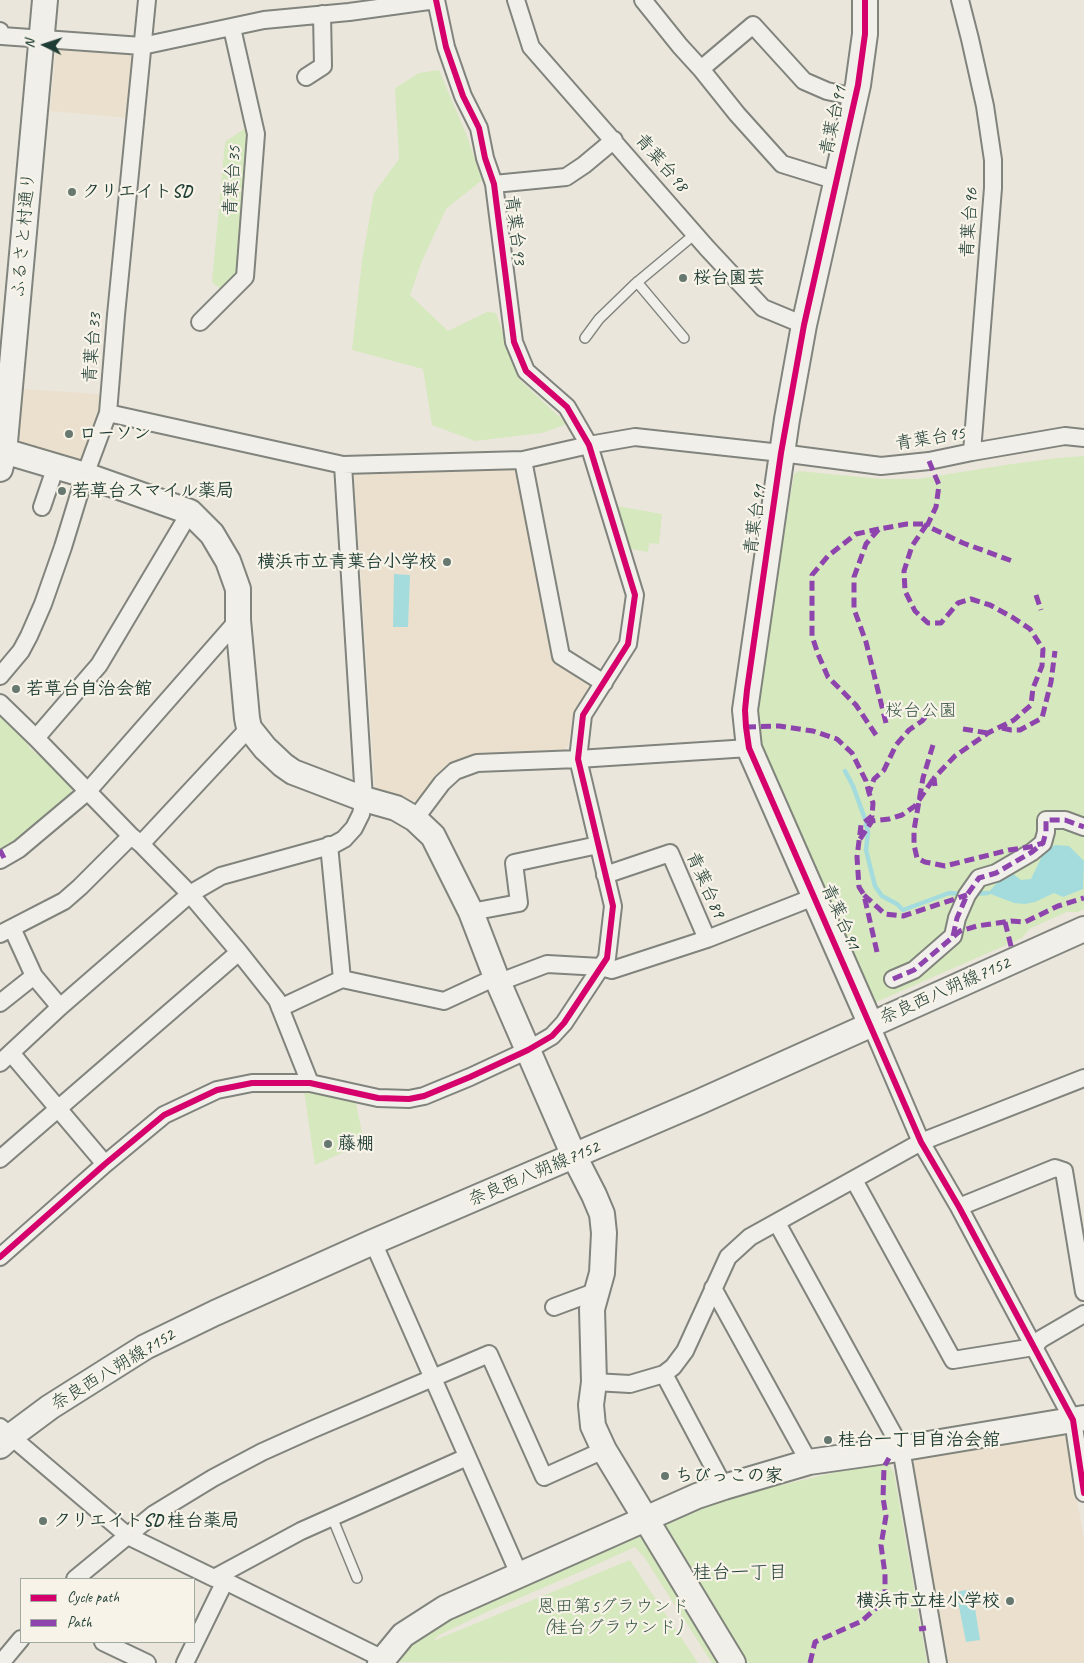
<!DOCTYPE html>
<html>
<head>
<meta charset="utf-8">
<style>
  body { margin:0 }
  #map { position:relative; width:1084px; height:1663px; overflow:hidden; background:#ebe6dc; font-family:Caveat,sans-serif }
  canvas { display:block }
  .legend { position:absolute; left:20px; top:1578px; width:175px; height:65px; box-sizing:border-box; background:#f7f3e8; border:1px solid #a1aaa0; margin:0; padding:6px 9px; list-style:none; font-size:15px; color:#1f3d34 }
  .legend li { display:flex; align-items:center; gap:10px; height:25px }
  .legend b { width:25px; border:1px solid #a1aaa0 }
  .north { position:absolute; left:20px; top:20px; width:50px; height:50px; -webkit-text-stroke:4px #f7f3e8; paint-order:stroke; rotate:274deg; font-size:14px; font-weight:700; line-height:20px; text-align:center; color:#1f3d34 }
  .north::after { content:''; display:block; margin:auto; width:18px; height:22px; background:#1f3d34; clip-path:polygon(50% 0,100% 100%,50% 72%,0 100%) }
</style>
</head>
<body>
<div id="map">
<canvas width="1084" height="1663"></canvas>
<ul class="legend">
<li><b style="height:6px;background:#d6006c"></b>Cycle path</li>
<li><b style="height:6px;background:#8e44ad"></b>Path</li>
</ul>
<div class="north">N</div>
</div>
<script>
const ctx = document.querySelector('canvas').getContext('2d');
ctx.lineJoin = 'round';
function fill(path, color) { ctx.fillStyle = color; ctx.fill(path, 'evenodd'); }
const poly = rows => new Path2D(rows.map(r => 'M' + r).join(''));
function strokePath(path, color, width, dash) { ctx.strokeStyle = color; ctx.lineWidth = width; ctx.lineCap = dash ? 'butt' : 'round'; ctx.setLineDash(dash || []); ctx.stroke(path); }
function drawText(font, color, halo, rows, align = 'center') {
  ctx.font = font + ' Caveat,"Klee One",sans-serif'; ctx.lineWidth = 4.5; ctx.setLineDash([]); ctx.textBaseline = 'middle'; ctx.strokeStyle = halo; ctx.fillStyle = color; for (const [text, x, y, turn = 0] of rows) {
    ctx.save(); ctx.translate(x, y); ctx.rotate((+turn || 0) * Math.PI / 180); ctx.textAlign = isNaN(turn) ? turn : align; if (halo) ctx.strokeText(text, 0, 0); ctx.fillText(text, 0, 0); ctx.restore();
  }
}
fill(poly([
  [57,45,133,52,135,61,128,118,50,111,56,48],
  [23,389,100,394,99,408,85,454,79,462,21,444,19,440],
  [512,462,519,471,551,648,560,662,588,678,593,688,572,719,569,744,563,752,442,772,419,799,410,802,375,788,354,475,358,470],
  [1057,1432,1066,1438,1084,1539,1084,1663,948,1663,913,1464,921,1455]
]), '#eae0cd');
fill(poly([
  [439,70,467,136,482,180,446,209,421,263,410,295,448,331,487,312,496,313,519,379,567,424,542,433,475,441,432,425,423,369,352,350,362,261,374,193,399,159,395,88,419,73],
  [244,129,250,136,239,273,221,289,212,282,225,142],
  [1084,456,1084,909,1078,912,1067,912,1029,929,1022,938,874,1003,754,732,757,702,794,474,799,471,881,479,918,479,1005,465,1057,458],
  [612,505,662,514,659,544,649,543,648,552,625,548],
  [0,707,30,748,38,755,40,754,72,783,71,796,0,860],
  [304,1091,324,1094,356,1103,364,1143,315,1165],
  [887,1460,894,1473,927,1663,743,1663,660,1523,714,1501],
  [642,1537,668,1572,720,1663,712,1663,644,1557,635,1547,582,1571,489,1611,439,1635,433,1641,630,1560,698,1663,398,1662,406,1650,430,1632,449,1620,490,1599,632,1538]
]), '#d6e8bd');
fill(poly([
  [394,574,410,575,408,627,393,627],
  [1055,845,1069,846,1084,861,1083,889,1063,897,1054,893,1035,902,1025,904,1014,903,988,893,1002,877,1012,873,1021,880,1031,879,1044,852],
  [972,1589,980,1640,966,1642,956,1592]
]), '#a4dcde');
strokePath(poly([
  [845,771,853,786,865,819],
  [866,824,868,832,866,850,875,886,882,896,897,904,903,910,949,893,965,894],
  [972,894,988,893]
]), '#a4dcde', 4.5);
const lane = poly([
  [637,282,684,338],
  [585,338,599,319,635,284,695,234],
  [332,1517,357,1578]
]);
const street = poly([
  [516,0,531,47,707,248,763,308,804,325],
  [643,0,680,46,701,69,737,114,782,164,837,181],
  [960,0,970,39,985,106,993,160,993,188,972,452],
  [0,31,2,36,142,46,264,20,349,12,436,0],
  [701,69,753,25,804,81,827,91,854,97],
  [306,77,323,66,322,14],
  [494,184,566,177,584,165,614,140],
  [200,322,245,277,256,134,232,28],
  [108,413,343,465,523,460,589,445,635,437,781,453,881,466,929,461,972,452,1065,436,1084,438],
  [523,460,561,656,604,683],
  [42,507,56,466],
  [0,676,21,651,29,636,43,604,63,547,85,475,108,413,116,315,147,0],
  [0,703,36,738,131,836,141,844,190,894,239,952,277,1000,310,1083],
  [36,738,99,665,190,512],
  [415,819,442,783,455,771,477,763,578,759,749,748],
  [141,844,249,728],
  [329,845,342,979],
  [0,860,19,849,88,791,238,620],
  [605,875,670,853,707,939],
  [471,912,519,903,514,863,598,845],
  [12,928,34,976,60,1007],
  [0,934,64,901,80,887,131,836],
  [893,979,914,970,953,936,957,918,967,895,979,878,996,873,1032,852,1043,843,1046,832,1046,820,1065,820,1084,827],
  [0,1003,34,976],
  [280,1008,342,979,444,1001,496,977,505,980,547,964,601,967,612,970,707,939,814,897],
  [871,1025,921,1142,959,1207,1073,1420,1084,1493],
  [11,1053,105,1164],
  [0,1063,60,1007,190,894,221,876,333,845,344,839,354,828,361,814,364,799,343,465],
  [0,1159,239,952],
  [854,1180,953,1360,1034,1347,1041,1339,1084,1314],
  [959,1207,1055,1168,1064,1171,1084,1292],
  [777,1223,901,1448,938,1663],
  [373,1242,519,1574],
  [0,1257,105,1164,164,1115,217,1090,252,1083,310,1083,378,1098,409,1099,424,1096,470,1077,528,1050,552,1036,564,1023,607,958,613,906,578,759,583,715,628,644,635,595,589,445,567,407,526,371,514,342,494,184,485,158,479,128,463,96,446,47,436,0],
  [713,1288,809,1462],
  [554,1307,597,1291],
  [664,1374,724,1487],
  [594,1382,630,1384,664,1374,673,1367,685,1351,728,1257,750,1237,921,1142,1084,1078],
  [0,1427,128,1536,214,1578,225,1581,377,1656,379,1663],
  [214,1578,301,1531,467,1457],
  [75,1579,154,1514,213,1478,262,1452,311,1430,489,1354,544,1477,604,1450],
  [103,1642,147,1663],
  [1,1663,21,1639],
  [185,1663,225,1581]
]);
const secondary = poly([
  [865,0,865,34,858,85,804,325,787,419,745,710,749,748,871,1025],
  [4,453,14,454,85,475,190,512,212,534,228,561,238,589,238,620,247,718,249,728,265,748,283,765,293,772,364,799,396,808,415,819,433,836,471,912,496,977,574,1156,594,1195,602,1214,604,1233,602,1273,592,1309,594,1382,591,1405,593,1426,604,1450,733,1663],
  [0,469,4,453,45,0],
  [0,1446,11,1436,50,1407,145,1347,215,1313,373,1242,699,1102,1084,929],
  [380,1663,403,1635,445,1608,697,1496,724,1487,809,1462,886,1451,1084,1418]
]);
strokePath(lane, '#80847d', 12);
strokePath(street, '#80847d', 20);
strokePath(secondary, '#80847d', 28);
strokePath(lane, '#f1efea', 9);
strokePath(street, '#f1efea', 16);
strokePath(secondary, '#f1efea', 24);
strokePath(poly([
  [929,461,939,485,936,507,927,526,963,543,1015,562],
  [927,524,912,546,904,571,905,591,915,611,928,623,941,623,958,603,971,599,990,605,1012,617,1030,629,1043,649,1042,666,1033,688,1031,705,1014,720,988,733,955,756,934,778,935,786],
  [1036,595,1041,610],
  [886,723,866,642,854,609,854,577,866,544,879,529,907,524,927,524],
  [746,727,779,726,813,731,837,739,852,753,866,781,869,793],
  [1002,728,1011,730,1020,730,1042,718,1051,682,1055,651],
  [963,729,988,733],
  [876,735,856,705,828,677,818,654,812,636,812,575,828,556,856,534,879,529],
  [933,745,923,778,914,830,914,845,917,858,925,862,945,866,1009,850,1030,847,1043,843],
  [860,839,872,821,889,819,902,815,915,806,934,778],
  [0,850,4,858],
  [864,895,885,914,903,916,967,895],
  [1005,922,1012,950],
  [953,936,957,918,967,895,979,878,996,873,1032,852,1043,843,1046,832,1046,820,1065,820,1084,827],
  [877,952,864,895,859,887,857,857,861,825,872,816,873,803,869,793,874,779,884,770,896,745,909,730,922,721,928,714],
  [893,979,914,970,960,931,977,926,1011,921,1025,922,1058,906,1084,898],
  [919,1629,926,1628],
  [810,1663,815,1642,862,1621,885,1600,885,1574,881,1545,886,1516,883,1498,884,1467,889,1458]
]), '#8e44ad', 5, [10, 5]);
strokePath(poly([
  [865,0,865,34,858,85,804,325,781,453,747,690,745,710,746,727,749,748,921,1142,959,1207,1073,1420,1084,1493],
  [0,1257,105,1164,164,1115,217,1090,252,1083,310,1083,378,1098,409,1099,424,1096,470,1077,528,1050,552,1036,564,1023,607,958,613,906,578,759,583,715,628,644,635,595,589,445,567,407,526,371,514,342,494,184,485,158,479,128,463,96,446,47,436,0]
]), '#d6006c', 6);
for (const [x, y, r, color] of [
  [72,192,5,"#66786f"],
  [683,278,5,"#66786f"],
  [69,434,5,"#66786f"],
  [62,491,5,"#66786f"],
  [447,562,5,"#66786f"],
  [16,689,5,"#66786f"],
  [328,1144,5,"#66786f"],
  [828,1440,5,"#66786f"],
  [665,1476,5,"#66786f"],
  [43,1521,5,"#66786f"],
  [1010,1601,5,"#66786f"]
]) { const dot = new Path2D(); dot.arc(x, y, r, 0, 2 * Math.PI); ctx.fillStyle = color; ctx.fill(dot); strokePath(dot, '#f7f3e8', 2); }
drawText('18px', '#1f3d34', '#f7f3e8', [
  ["青葉台91",834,121,-78],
  ["青葉台98",661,163,49],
  ["青葉台35",233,181,-86],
  ["青葉台96",970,223,-86],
  ["青葉台93",515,230,83],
  ["ふるさと村通り",24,235,-85],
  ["青葉台33",93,348,-85],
  ["青葉台95",930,439,-9],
  ["青葉台91",756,520,-82],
  ["青葉台89",705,885,66],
  ["青葉台91",840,917,66],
  ["奈良西八朔線7152",945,991,-24],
  ["奈良西八朔線7152",534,1174,-23],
  ["奈良西八朔線7152",113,1370,-31]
]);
drawText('bold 18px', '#1f3d34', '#f7f3e8', [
  ["クリエイトSD",82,192],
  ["桜台園芸",693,278],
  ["ローソン",79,434],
  ["若草台スマイル薬局",72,491],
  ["横浜市立青葉台小学校",437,562,"right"],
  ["若草台自治会館",26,689],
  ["藤棚",338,1144],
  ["桂台一丁目自治会舘",838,1440],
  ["ちびっこの家",675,1476],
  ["クリエイトSD 桂台薬局",53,1521],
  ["横浜市立桂小学校",1000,1601,"right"]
], 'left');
drawText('18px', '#385745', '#f7f3e8', [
  ["桜台公園",921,711],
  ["恩田第5グラウンド",613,1607],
  ["(桂台グラウンド)",613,1628]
]);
drawText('19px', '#1f3d34', '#f7f3e8', [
  ["桂台一丁目",740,1573]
]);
</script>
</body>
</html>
